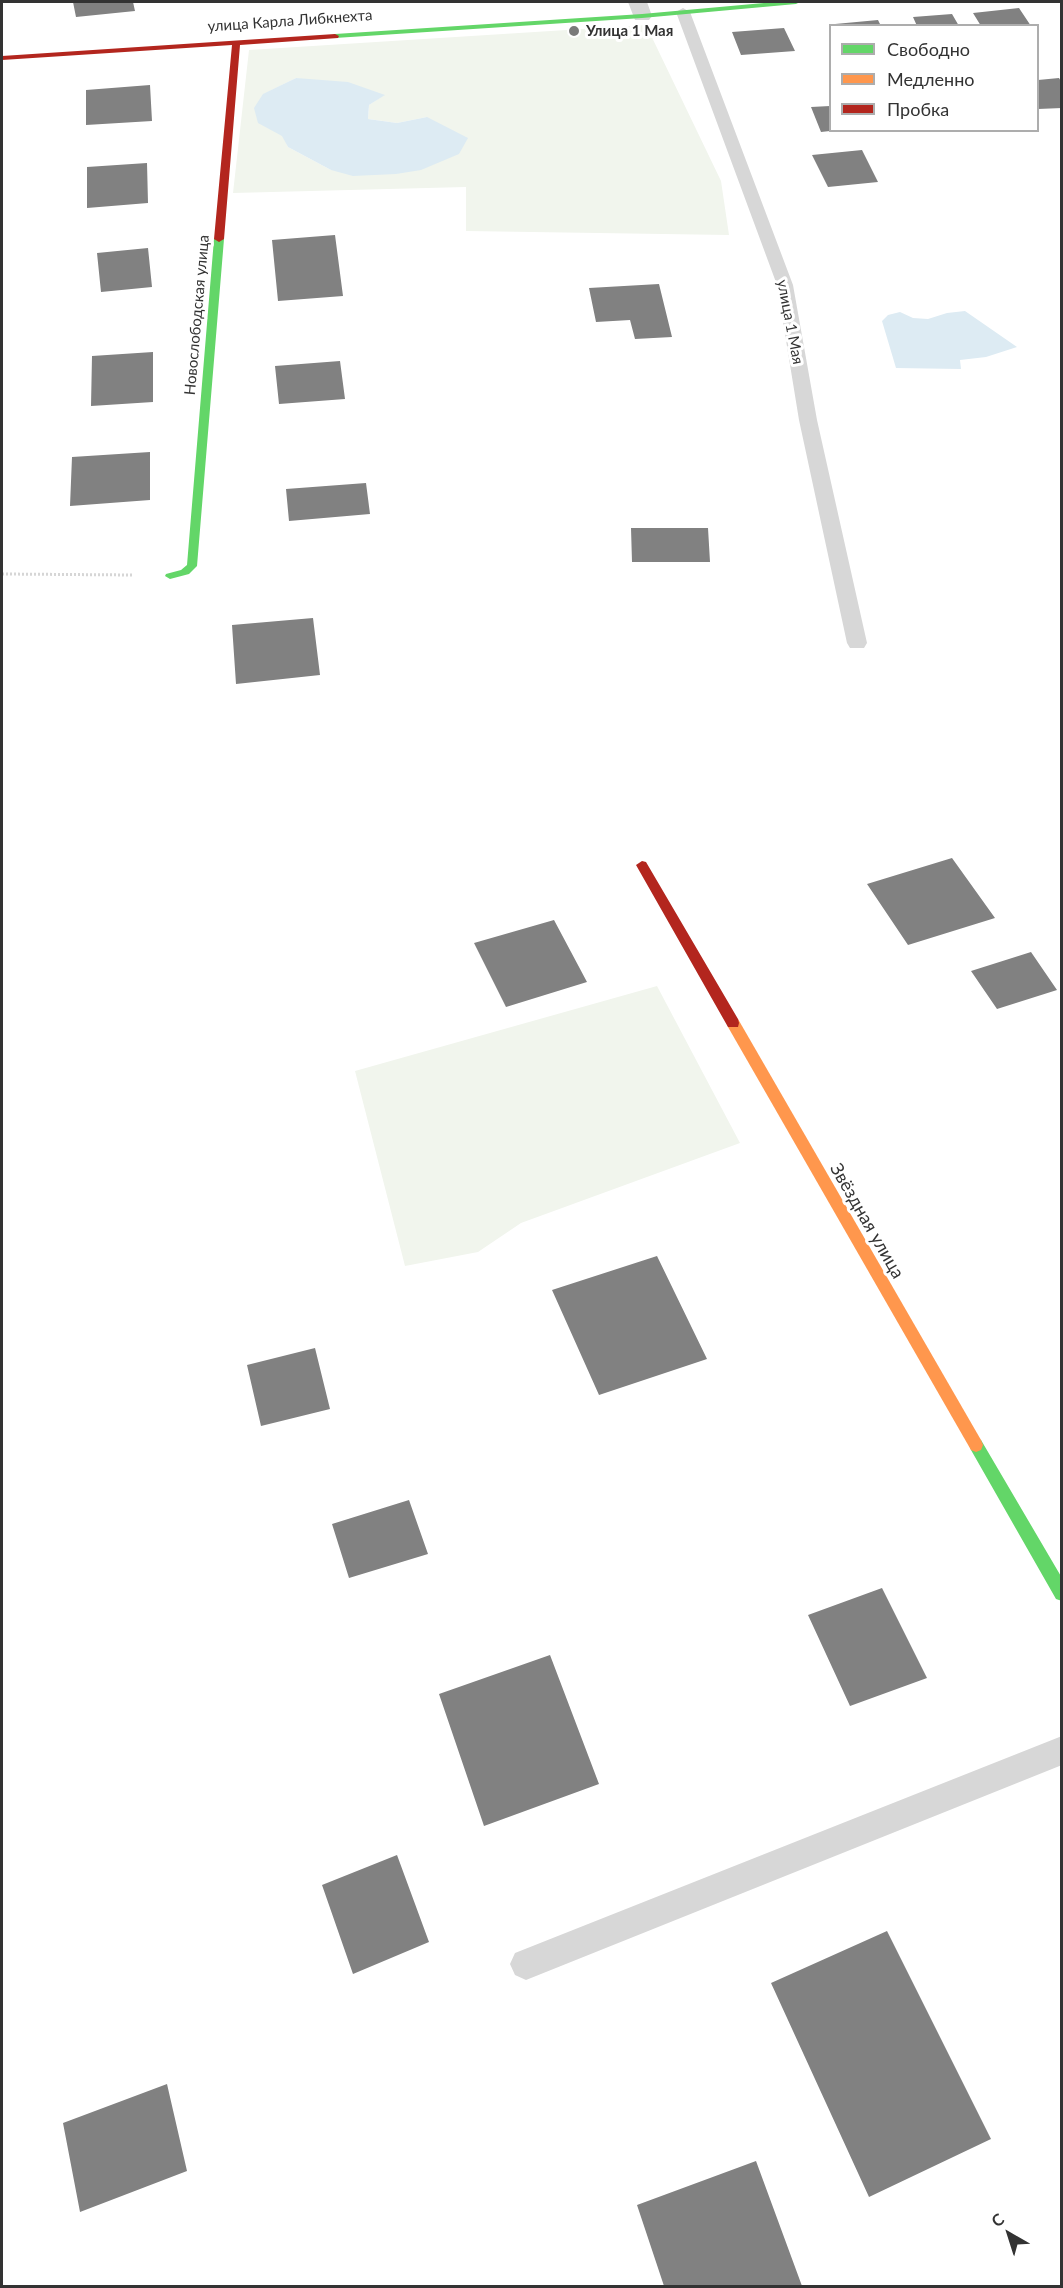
<!DOCTYPE html>
<html>
<head>
<meta charset="utf-8">
<style>
  body { margin:0 }
  #map { position:relative; width:1063px; height:2288px; overflow:hidden; background:#fff; font-family:Lato,sans-serif }
  canvas { display:block }
  .frame { position:absolute; inset:0; border:3px solid #333; pointer-events:none }
  .legend { position:absolute; left:829px; top:24px; width:210px; height:108px; box-sizing:border-box; background:#fff; border:2px solid #adadad; margin:0; padding:8px 10px; list-style:none; font-size:18px; color:#333 }
  .legend li { display:flex; align-items:center; gap:12px; height:30px }
  .legend b { width:30px; border:2px solid #adadad }
  .north { position:absolute; left:979px; top:2204px; width:60px; height:60px; -webkit-text-stroke:4px #fff; paint-order:stroke; rotate:321deg; font-size:16px; font-weight:700; line-height:24px; text-align:center; color:#333 }
  .north::after { content:''; display:block; margin:auto; width:21px; height:27px; background:#333; clip-path:polygon(50% 0,100% 100%,50% 72%,0 100%) }
</style>
</head>
<body>
<div id="map">
<canvas width="1063" height="2288"></canvas>
<div class="frame"></div>
<ul class="legend">
<li><b style="height:8px;background:#63d668"></b>Свободно</li>
<li><b style="height:8px;background:#ff974d"></b>Медленно</li>
<li><b style="height:8px;background:#b3261e"></b>Пробка</li>
</ul>
<div class="north">С</div>
</div>
<script>
const ctx = document.querySelector('canvas').getContext('2d');
ctx.lineJoin = 'round';
function fill(path, color) { ctx.fillStyle = color; ctx.fill(path, 'evenodd'); }
const poly = rows => new Path2D(rows.map(r => 'M' + r).join(''));
function strokePath(path, color, width, dash) { ctx.strokeStyle = color; ctx.lineWidth = width; ctx.lineCap = dash ? 'butt' : 'round'; ctx.setLineDash(dash || []); ctx.stroke(path); }
function drawText(font, color, halo, rows, align = 'center') {
  ctx.font = font + ' Lato,sans-serif'; ctx.lineWidth = 6; ctx.setLineDash([]); ctx.textBaseline = 'middle'; ctx.strokeStyle = halo; ctx.fillStyle = color; for (const [text, x, y, turn = 0] of rows) {
    ctx.save(); ctx.translate(x, y); ctx.rotate((+turn || 0) * Math.PI / 180); ctx.textAlign = isNaN(turn) ? turn : align; if (halo) ctx.strokeText(text, 0, 0); ctx.fillText(text, 0, 0); ctx.restore();
  }
}
fill(poly([
  [646,25,721,181,729,235,466,231,466,187,233,193,249,50],
  [296,78,384,95,369,105,368,119,397,123,427,117,331,170,288,147,264,94],
  [657,986,740,1143,521,1223,478,1252,405,1266,355,1071]
]), '#f1f5ed');
fill(poly([
  [296,78,348,82,385,95,369,105,368,119,397,123,427,117,468,138,459,154,421,170,396,174,353,176,331,170,288,147,282,136,258,123,254,108,263,94],
  [965,311,1017,347,986,357,960,360,961,369,896,368,882,321,888,315,900,312,913,318,928,319,947,313]
]), '#ddebf3');
fill(poly([
  [73,2,133,2,135,11,76,17],
  [1019,8,1031,26,981,26,973,13],
  [952,14,959,26,917,26,913,17],
  [878,20,881,26,835,26,835,24],
  [784,28,795,51,741,55,732,32],
  [1059,78,1062,83,1062,108,1038,109,1038,80],
  [150,85,152,121,86,125,86,90],
  [830,106,830,131,821,132,811,107],
  [862,150,878,182,828,187,812,155],
  [147,163,148,203,87,208,87,167],
  [335,235,343,296,278,301,272,240],
  [148,248,152,287,101,292,97,253],
  [659,284,672,337,635,339,630,320,596,322,589,288],
  [153,352,153,402,91,406,92,356],
  [340,361,345,399,279,404,275,366],
  [150,452,150,500,70,506,72,457],
  [366,483,370,514,289,521,286,489],
  [631,528,708,528,710,562,632,562],
  [313,618,320,675,236,684,232,625],
  [952,858,995,918,908,945,867,884],
  [554,920,587,982,506,1007,474,943],
  [1031,952,1057,990,997,1009,971,971],
  [657,1256,707,1359,599,1395,552,1290],
  [315,1348,330,1409,261,1426,247,1365],
  [409,1500,428,1554,349,1578,332,1524],
  [882,1588,927,1678,850,1706,808,1615],
  [550,1655,599,1784,484,1826,439,1694],
  [397,1855,429,1942,353,1974,322,1885],
  [887,1931,991,2139,869,2197,771,1983],
  [167,2084,187,2171,80,2212,63,2123],
  [756,2161,802,2286,664,2286,637,2205]
]), '#818181');
strokePath(poly([
  [2,574,133,575]
]), '#d6d6d6', 3, [2, 2]);
fill(poly([
  [683,8,690,12,793,285,817,420,867,643,864,648,850,648,847,643,799,420,777,285,676,12,683,8],
  [1062,1736,1062,1765,526,1980,515,1975,510,1964,515,1953,1062,1736]
]), '#d7d7d7');
fill(poly([
  [628,2,647,2,652,16,649,20,635,20,628,2]
]), '#d7d7d7');
fill(poly([
  [775,2,800,2,796,4,642,18,335,38,331,36,335,34,642,14,775,2],
  [219,236,224,239,197,566,189,574,170,579,165,576,166,574,181,570,187,565,214,239,219,236],
  [976,1438,981,1440,1062,1578,1062,1601,1056,1599,971,1450,969,1445,971,1440,976,1438]
]), '#63d668');
fill(poly([
  [733,1018,738,1019,981,1440,983,1445,981,1450,976,1452,971,1450,728,1027,727,1023,733,1018]
]), '#ff974d');
fill(poly([
  [335,34,339,36,338,38,240,45,224,239,219,242,214,239,232,45,2,60,2,56,335,34],
  [642,861,646,862,738,1019,739,1023,738,1027,728,1027,636,865,642,861]
]), '#b3261e');
for (const [x, y, r, color] of [
  [574,31,6,"#7a7a7a"]
]) { const dot = new Path2D(); dot.arc(x, y, r, 0, 2 * Math.PI); ctx.fillStyle = color; ctx.fill(dot); strokePath(dot, '#fff', 2); }
drawText('15px', '#333', '#fff', [
  ["улица Карла Либкнехта",290,21,-4],
  ["Новослободская улица",197,315,-85],
  ["улица 1 Мая",790,322,79]
]);
drawText('bold 15px', '#333', '#fff', [
  ["Улица 1 Мая",586,31]
], 'left');
drawText('18px', '#333', '#fff', [
  ["Звёздная улица",867,1221,60]
]);
</script>
</body>
</html>
